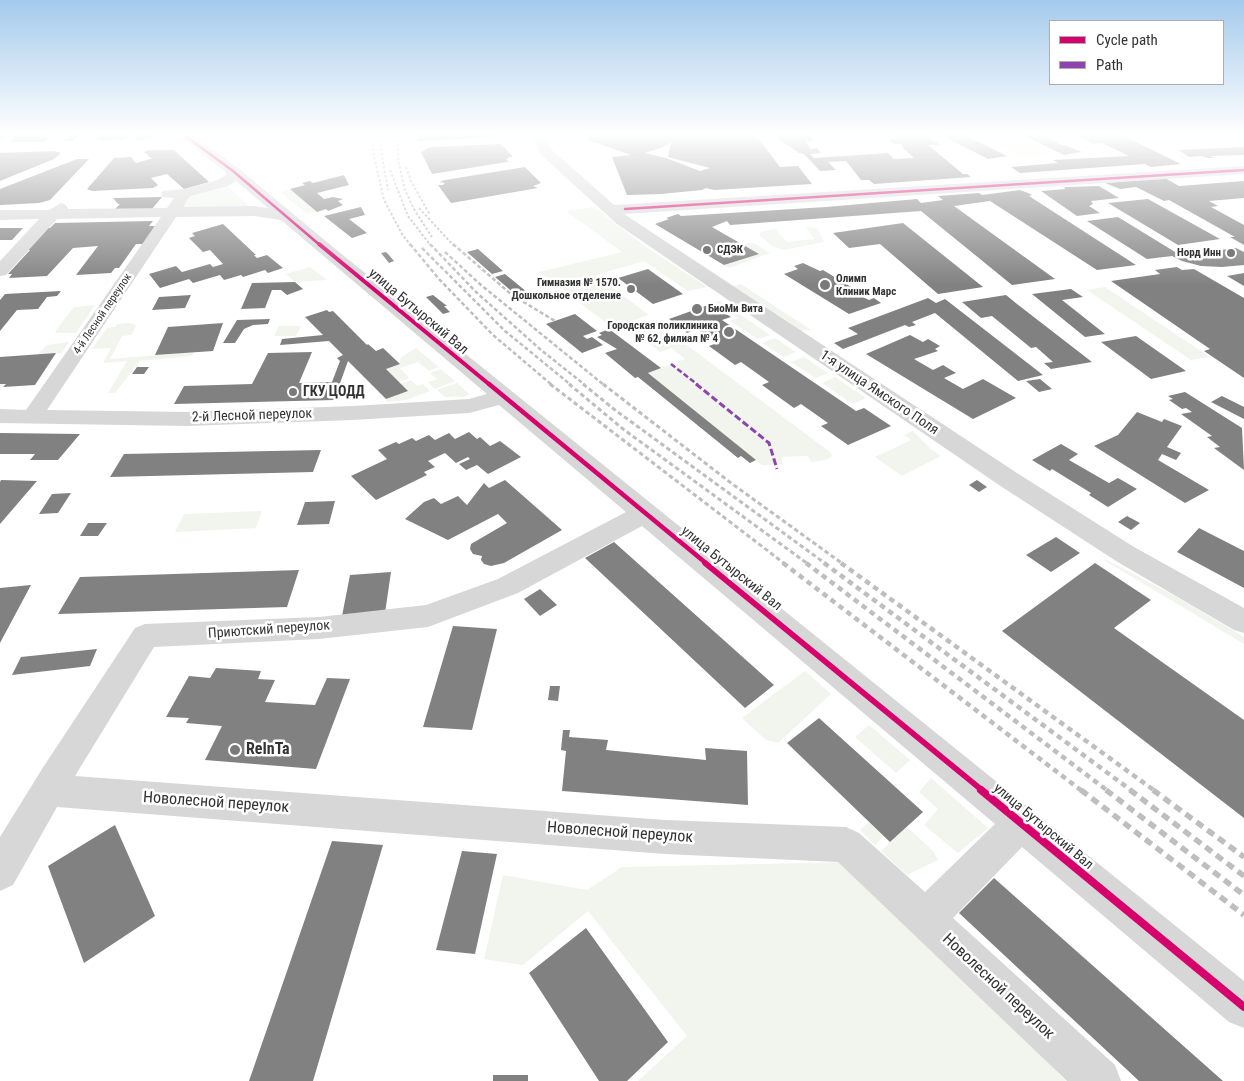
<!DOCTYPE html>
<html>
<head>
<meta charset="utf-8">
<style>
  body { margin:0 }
  #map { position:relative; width:1244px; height:1081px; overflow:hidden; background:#fff; font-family:"Roboto Condensed",sans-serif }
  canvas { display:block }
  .legend { position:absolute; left:1049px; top:20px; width:175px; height:65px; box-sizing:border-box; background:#fff; border:1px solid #adadad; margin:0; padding:6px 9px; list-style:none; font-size:15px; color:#333 }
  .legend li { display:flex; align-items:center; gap:10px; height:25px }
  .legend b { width:25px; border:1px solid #adadad }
</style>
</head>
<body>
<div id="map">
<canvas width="1244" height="1081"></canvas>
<ul class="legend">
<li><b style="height:6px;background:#d6006c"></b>Cycle path</li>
<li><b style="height:6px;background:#8e44ad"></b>Path</li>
</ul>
</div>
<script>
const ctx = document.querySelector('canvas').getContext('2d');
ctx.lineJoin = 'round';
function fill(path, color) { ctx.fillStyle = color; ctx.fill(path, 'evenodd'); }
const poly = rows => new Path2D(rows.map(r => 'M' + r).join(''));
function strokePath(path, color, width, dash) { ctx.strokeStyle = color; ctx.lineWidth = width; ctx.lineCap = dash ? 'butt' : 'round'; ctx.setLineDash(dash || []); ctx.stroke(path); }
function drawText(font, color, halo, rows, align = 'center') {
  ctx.font = font + ' "Roboto Condensed",sans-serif'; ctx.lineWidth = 5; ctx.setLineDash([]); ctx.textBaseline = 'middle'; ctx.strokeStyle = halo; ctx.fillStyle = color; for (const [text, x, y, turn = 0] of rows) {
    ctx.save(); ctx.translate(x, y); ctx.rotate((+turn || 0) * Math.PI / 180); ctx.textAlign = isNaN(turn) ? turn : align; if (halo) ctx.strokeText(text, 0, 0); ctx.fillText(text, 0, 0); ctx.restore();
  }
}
fill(poly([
  [977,135,1014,135,1054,155,1021,157],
  [1231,136,1243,141,1172,144,1162,139],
  [1244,145,1244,147,1180,150,1189,157,1200,156,1209,161,1189,162,1166,148],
  [228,186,249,206,180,208,191,193],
  [290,189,298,195,317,212,307,214,281,193],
  [594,207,646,247,707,287,688,291,644,261,596,275,649,315,613,328,539,272,622,252,566,211],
  [806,227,817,228,824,242,784,250,773,247,760,236,760,233,764,231,775,229,787,242,814,239],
  [748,243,754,243,770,253,729,268,724,265,758,254,742,245],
  [310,267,327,280,295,282,286,274],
  [741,284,811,330,801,331,734,286],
  [1105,287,1210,357,1191,360,1087,290],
  [720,301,770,335,758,339,730,321,738,318,715,303],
  [95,305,76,333,56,333,56,330,74,307],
  [130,323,134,324,136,326,132,335,122,336,110,359,194,352,192,356,140,361,115,393,108,393,127,361,103,363,111,348,92,349,107,328,115,327,117,324],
  [655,324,660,325,739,384,830,452,832,456,826,460,811,462,808,456,781,457,783,464,762,465,648,373,685,359,671,348,660,352,635,332],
  [279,326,301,326,296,336,274,336],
  [775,338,796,352,784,357,762,343],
  [69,342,62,353,38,354,47,345],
  [416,348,439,367,429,371,418,362,400,368,409,378,399,382,386,369,400,364,400,359,403,356],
  [804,357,828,373,816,378,791,362],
  [441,369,455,381,435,389,428,382,437,379,430,373],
  [835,377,866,398,853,404,822,383],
  [411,380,417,386,423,384,430,391,406,400,387,402,386,399,408,391,401,384],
  [457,383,469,394,464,397,445,397,437,390],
  [913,431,931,449,941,456,902,476,875,457,911,440,904,435],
  [262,511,256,528,175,532,184,514],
  [1105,559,1175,596,1244,637,1244,644,1104,560],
  [805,671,831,694,778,743,766,740,742,718],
  [869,725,910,760,896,773,855,737],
  [931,778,988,828,958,853,924,825,938,809,919,792],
  [869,822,884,836,875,845,860,830],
  [907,827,933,851,938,860,907,875,881,851],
  [852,862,1066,1081,638,1081,687,1036,588,911,523,965,484,959,503,875,587,890,622,867]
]), '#f1f5ed');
fill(poly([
  [17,135,51,135,44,142,9,142],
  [69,135,79,135,73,141,62,141],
  [96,135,127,135,130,137,121,140,116,139,103,141,93,139,97,137],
  [134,135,154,135,156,137,138,141,135,139,141,138,136,138],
  [418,135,496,135,494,136,499,137,417,141],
  [586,135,756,135,780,167,798,166,812,184,714,190,706,188,702,190,661,194,627,195,612,157,631,155,588,140],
  [671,142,668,157,710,168,700,171,666,158,645,153,663,147],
  [773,135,810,135,815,141,806,142,811,149,817,148,821,153,810,154,814,158,888,153,894,159,914,158,902,147,904,147,901,144,894,144,889,139,896,139,891,135,927,135,940,145,928,145,963,174,967,174,971,177,874,184,869,180,861,180,846,161,828,162,836,170,820,171,804,154,799,153],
  [941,135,965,135,1007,156,988,159],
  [1022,135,1045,135,1062,145,1065,145,1082,152,1064,155],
  [1076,135,1122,135,1181,164,1151,167,1145,164,1020,173,1011,167,1058,163,1053,160,1129,156,1102,143,1093,144],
  [501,144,513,157,509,157,506,160,509,161,507,162,432,174,421,152,430,147],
  [1244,147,1244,155,1210,156,1214,158,1206,158,1202,156,1189,157,1179,150],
  [149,150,174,150,209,182,184,189,167,174,151,178,158,185,153,188,92,191,87,189,114,158,131,157,136,163,150,159,152,159,144,152],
  [55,151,61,153,54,159,0,181,0,153],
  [77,159,89,159,50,200,39,203,0,205,0,189],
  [525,167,541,183,533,186,538,188,451,203,438,185,443,185,445,183,439,182,445,180],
  [344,175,349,185,317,193,324,199,333,197,343,199,338,201,343,205,328,211,326,209,317,212,290,189,305,185,302,183,310,181,313,183],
  [1165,178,1179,186,1244,181,1244,198,1209,201,1218,206,1211,207,1244,225,1244,245,1230,237,1235,237,1169,200,1164,201,1136,187,1120,189,1105,183],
  [1099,186,1119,198,1091,201,1093,204,1089,206,1100,213,1077,216,1041,191,1065,189,1064,187,1067,187],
  [1020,190,1028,193,1032,195,1029,196,1136,265,1097,270,990,201,954,206,1055,279,1012,285,921,211,730,225,727,221,712,227,759,254,724,265,655,224,669,219,666,218,678,214,681,216,826,207,917,199,921,203,943,200,938,196,979,193,982,195],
  [162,197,151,210,114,210,120,204,118,204,113,198],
  [1148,199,1220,239,1178,245,1108,203],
  [361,207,365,215,349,219,367,233,352,238,324,216],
  [1118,217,1180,255,1236,248,1244,252,1244,265,1222,267,1201,266,1182,261,1172,256,1147,259,1087,221],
  [153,221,149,226,158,226,146,244,136,244,119,268,115,268,111,273,76,275,98,246,73,248,47,276,9,278,12,274,8,274,30,250,24,250,44,228,50,228,55,223],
  [903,223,983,287,938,294,880,244,849,248,833,233],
  [223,224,256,255,254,255,257,258,267,255,283,268,268,273,265,270,243,277,241,275,224,280,220,275,193,283,189,279,160,288,149,274,176,266,182,272,210,264,213,267,223,264,210,250,203,252,189,238,195,236,192,233],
  [0,228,23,228,12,240,0,240],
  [478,249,503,271,492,274,467,252],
  [386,252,389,255,394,261,389,263,381,253],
  [803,263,820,271,823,270,866,296,863,297,869,300,874,298,881,303,849,314,784,274,798,269,794,266],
  [1177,267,1182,270,1194,269,1244,298,1244,378,1204,351,1210,349,1111,281,1160,274,1155,270],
  [648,269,683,294,653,304,618,278],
  [1244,273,1244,286,1227,276],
  [505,274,533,297,522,300,495,277],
  [576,279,583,284,573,287,566,282],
  [295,282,303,289,287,295,281,290,272,290,265,308,241,309,252,283],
  [1071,289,1083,297,1062,300,1105,334,1085,337,1032,294],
  [61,291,57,296,47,297,38,309,17,310,0,331,0,300,5,294],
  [191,295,185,308,152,310,159,297],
  [433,295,447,306,444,306,450,312,443,314,426,297],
  [1006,295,1017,304,1092,362,1051,369,1044,363,1053,362,1036,347,1031,348,992,316,981,318,962,302],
  [928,298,936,303,945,299,1043,375,1018,381,935,313,912,322,916,325,909,327,905,325,843,349,834,343,858,334,848,328],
  [711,304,731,317,722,320,856,411,864,408,891,426,848,445,821,426,828,423,801,404,794,408,762,385,769,382,741,362,735,365,709,346,717,343,697,329,687,333,669,319],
  [327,310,329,312,333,311,367,345,368,344,376,351,383,348,400,364,386,369,408,391,386,399,348,361,334,400,174,404,184,386,252,384,268,353,312,352,299,383,332,382,340,361,337,358,343,355,329,341,280,345,282,339,323,335,305,317],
  [575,314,597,331,583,336,587,339,592,337,603,345,582,353,546,324],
  [270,319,268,324,253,325,244,329,235,343,223,343,237,320],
  [223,323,213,351,155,355,168,327],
  [609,329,661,368,648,373,756,460,750,463,741,456,738,458,638,377,635,378,605,353,617,349,597,337,602,335,599,333],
  [910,335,923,342,928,339,940,346,935,349,938,351,914,359,933,370,943,365,956,373,944,378,963,389,983,379,1016,398,973,419,866,354],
  [1136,336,1186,371,1151,379,1101,342],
  [56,353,35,385,3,387,6,384,0,384,0,357],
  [137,367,149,367,144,374,132,374],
  [1040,379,1052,389,1039,392,1026,381],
  [1185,392,1242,428,1244,470,1214,448,1220,447,1207,437,1212,436,1181,414,1192,412,1186,408,1182,409,1169,400,1173,399,1168,396],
  [1222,396,1244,407,1244,419,1211,402],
  [1137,412,1162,422,1164,419,1182,426,1167,447,1181,453,1176,460,1162,454,1158,460,1209,490,1185,503,1094,446,1118,435],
  [469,432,477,439,480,437,490,446,500,441,521,457,488,474,477,465,466,470,459,464,470,459,468,457,456,463,445,453,428,461,435,467,424,472,427,475,376,500,351,476,387,459,378,450,396,442,399,444,412,438,416,441,429,435,435,440,449,433,455,439],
  [0,433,80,434,58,460,30,460,35,454,0,454],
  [1061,444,1078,454,1069,460,1109,483,1118,478,1137,489,1108,507,1089,495,1091,493,1052,469,1050,471,1032,460],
  [321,450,313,472,110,477,124,454],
  [1,480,37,481,0,524,0,482],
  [505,480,562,530,504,563,491,566,484,564,481,560,482,556,473,554,470,549,471,544,507,523,498,514,448,540,405,519,424,502,434,498,441,504,458,496,467,505,484,483,489,488],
  [977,480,987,487,979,492,969,485],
  [71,493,58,513,39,514,52,494],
  [335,501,329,524,297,525,305,502],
  [1127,516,1140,523,1131,530,1118,522],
  [88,523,107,523,98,536,80,536],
  [1199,528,1244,551,1244,588,1177,552],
  [1056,537,1080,553,1051,572,1026,555],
  [614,542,774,685,745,708,585,558],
  [1095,563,1151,600,1114,628,1244,720,1244,818,1002,631],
  [299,570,287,607,58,614,80,577],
  [391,572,385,613,342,616,350,575],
  [31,585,0,643,0,588],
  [540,589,557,605,540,616,524,599],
  [453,626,497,629,472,730,423,727],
  [97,649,90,666,12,675,21,657],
  [216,668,261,671,258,679,275,680,265,702,315,705,327,678,350,679,316,769,205,760,222,726,186,723,189,718,166,717,189,676,210,678],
  [550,686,560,686,558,701,548,700],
  [819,718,923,812,890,842,787,743],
  [563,730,570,730,569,737,608,740,606,750,706,760,705,748,747,751,748,805,562,791,566,751,561,750],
  [115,825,155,916,84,963,48,866],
  [332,841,383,845,313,1081,249,1081],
  [462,851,497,854,475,954,436,950],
  [994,878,1223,1081,1139,1081,959,913],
  [586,928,668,1042,627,1081,599,1081,529,973],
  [493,1075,528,1075,528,1081,493,1081]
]), '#818181');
fill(poly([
  [0,135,12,135,0,143,0,135],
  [178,135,193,135,238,168,339,252,1244,981,1244,1028,1229,1022,1022,847,953,918,1115,1065,1121,1081,1067,1081,838,862,665,854,57,807,13,885,0,891,0,837,42,769,135,628,145,624,319,617,426,605,498,579,626,512,499,405,469,413,353,420,187,426,0,423,0,409,26,410,161,217,57,219,6,275,0,276,0,261,39,219,0,220,0,210,49,210,61,203,66,205,68,209,167,208,174,198,163,197,161,194,163,191,185,189,218,180,226,175,226,172,178,135],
  [236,181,268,208,254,206,183,207,190,196,228,186,236,181],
  [254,216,281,220,487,394,469,399,353,406,187,412,47,410,176,217,254,216],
  [642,526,995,824,925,892,859,833,846,827,665,820,75,776,154,647,319,639,428,627,518,593,642,526],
  [532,135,545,135,551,149,614,205,1244,166,1244,174,624,214,1017,473,1134,547,1244,608,1244,633,1234,630,1116,561,999,485,617,224,540,154,532,135]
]), '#d7d7d7');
strokePath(poly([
  [374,135,373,152,384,200,402,234,411,246],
  [381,135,382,157,388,190],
  [398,135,398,160,405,190,415,211,432,237],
  [406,167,411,181,430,215],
  [390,170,408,216,431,246],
  [419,208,454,246]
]), '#bebebe', 2, [2.5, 2]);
strokePath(poly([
  [410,244,439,279,493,335,552,385],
  [430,244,476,292,541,350,585,385],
  [453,244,512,295,555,321],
  [422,248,505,331,571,385],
  [445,252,481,285,604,385]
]), '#bebebe', 2.5, [4, 2.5]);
strokePath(poly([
  [550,384,785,564],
  [569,384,623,429,808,564],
  [583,384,615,410,826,564],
  [603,384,731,483,843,564]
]), '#bebebe', 3, [4.5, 3]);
strokePath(poly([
  [783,563,1082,791],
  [806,563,1108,791],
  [824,563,1132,791],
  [841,563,1155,791]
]), '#bebebe', 4.5, [5.5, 4.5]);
strokePath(poly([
  [1081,790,1244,915],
  [1106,790,1244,895],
  [1130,790,1244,876],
  [1153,790,1244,857]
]), '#bebebe', 5.5, [8, 5.5]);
strokePath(poly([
  [671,364,698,385]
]), '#8e44ad', 2.5, [5.5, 2.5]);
strokePath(poly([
  [696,384,769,443,777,469]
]), '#8e44ad', 3, [7, 3]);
strokePath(poly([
  [184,135,233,171,321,246],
  [625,209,1244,170]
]), '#d6006c', 2.5);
strokePath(poly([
  [319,244,490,385]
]), '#d6006c', 4);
strokePath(poly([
  [489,384,707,564]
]), '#d6006c', 4.5);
strokePath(poly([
  [705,563,983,791]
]), '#d6006c', 5.5);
strokePath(poly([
  [981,790,1244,1007]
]), '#d6006c', 8);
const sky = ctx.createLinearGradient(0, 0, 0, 286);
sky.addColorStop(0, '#a3caec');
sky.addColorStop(0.47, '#fff');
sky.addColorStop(1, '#ffffff00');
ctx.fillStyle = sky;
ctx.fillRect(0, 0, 1244, 286);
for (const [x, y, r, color] of [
  [707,250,5,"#7a7a7a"],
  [1231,253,5,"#7a7a7a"],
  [825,285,6,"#7a7a7a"],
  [631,289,5,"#7a7a7a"],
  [697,309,6,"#7a7a7a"],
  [729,332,6,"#7a7a7a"],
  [293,392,5,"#7a7a7a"],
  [235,750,6,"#7a7a7a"]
]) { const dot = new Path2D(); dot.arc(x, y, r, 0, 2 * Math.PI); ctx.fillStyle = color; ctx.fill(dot); strokePath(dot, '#fff', 2); }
drawText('bold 11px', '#333', '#fff', [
  ["СДЭК",717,250],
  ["Норд Инн",1221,253,"right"],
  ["Олимп",836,279],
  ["Клиник Марс",836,292],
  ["Гимназия № 1570.",621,283,"right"],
  ["Дошкольное отделение",621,296,"right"],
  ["БиоМи Вита",708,309],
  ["Городская поликлиника",718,326,"right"],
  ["№ 62, филиал № 4",718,339,"right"]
], 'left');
drawText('11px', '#333', '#fff', [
  ["4-й Лесной переулок",103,314,-56]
]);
drawText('14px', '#333', '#fff', [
  ["улица Бутырский Вал",418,312,40],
  ["1-я улица Ямского Поля",879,393,34],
  ["2-й Лесной переулок",252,416,-2],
  ["улица Бутырский Вал",731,569,39],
  ["Приютский переулок",269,630,-4],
  ["улица Бутырский Вал",1043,827,40]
]);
drawText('bold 14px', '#333', '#fff', [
  ["ГКУ ЦОДД",303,392]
], 'left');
drawText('bold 16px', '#333', '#fff', [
  ["ReInTa",246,750]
], 'left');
drawText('16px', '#333', '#fff', [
  ["Новолесной переулок",216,803,4],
  ["Новолесной переулок",620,833,4],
  ["Новолесной переулок",998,987,43]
]);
</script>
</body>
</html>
